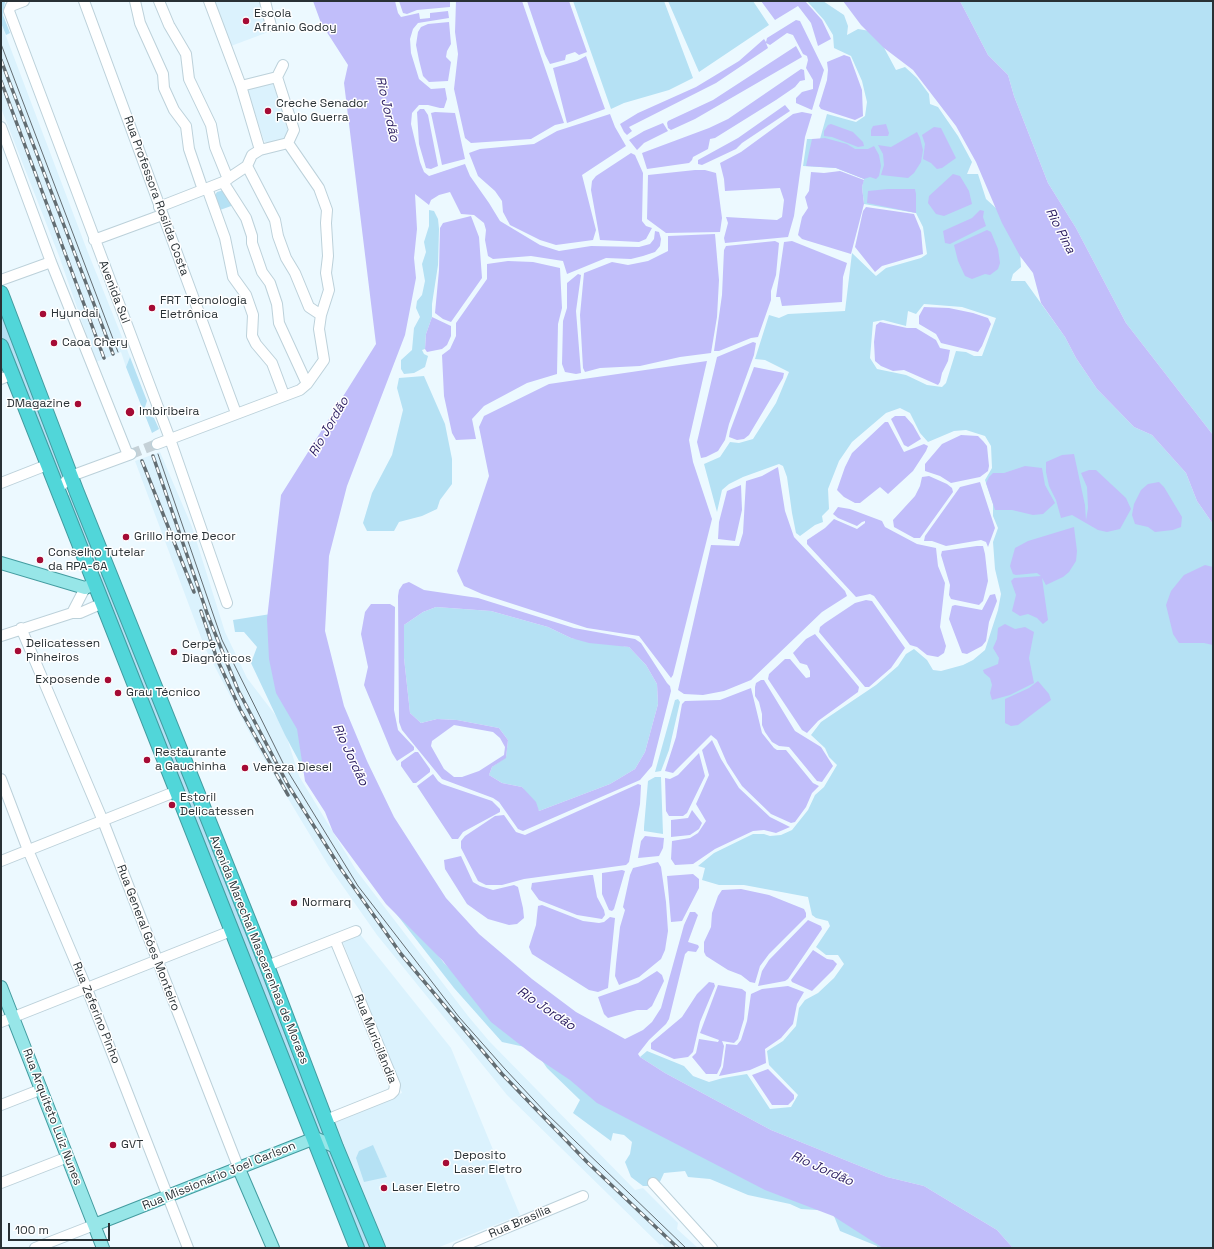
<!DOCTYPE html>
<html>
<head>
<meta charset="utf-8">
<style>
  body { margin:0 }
  #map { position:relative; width:1214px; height:1249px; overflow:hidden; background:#ecf9ff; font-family:"Space Grotesk",sans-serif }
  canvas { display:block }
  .frame { position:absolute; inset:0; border:2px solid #293135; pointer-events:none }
  .scale { position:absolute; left:8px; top:1223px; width:102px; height:18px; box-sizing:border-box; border:2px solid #293135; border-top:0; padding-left:5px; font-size:12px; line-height:14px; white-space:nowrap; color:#293135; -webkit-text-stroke:3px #fff; paint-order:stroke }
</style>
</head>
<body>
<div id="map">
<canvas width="1214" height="1249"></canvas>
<div class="frame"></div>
<div class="scale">100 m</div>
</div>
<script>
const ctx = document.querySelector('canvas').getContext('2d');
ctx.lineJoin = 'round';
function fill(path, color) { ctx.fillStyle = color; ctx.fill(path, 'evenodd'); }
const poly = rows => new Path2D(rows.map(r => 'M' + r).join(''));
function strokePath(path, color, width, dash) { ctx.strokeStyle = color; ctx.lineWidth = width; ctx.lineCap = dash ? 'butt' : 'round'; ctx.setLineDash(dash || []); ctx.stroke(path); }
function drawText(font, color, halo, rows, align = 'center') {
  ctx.font = font + ' "Space Grotesk",sans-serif'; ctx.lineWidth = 3; ctx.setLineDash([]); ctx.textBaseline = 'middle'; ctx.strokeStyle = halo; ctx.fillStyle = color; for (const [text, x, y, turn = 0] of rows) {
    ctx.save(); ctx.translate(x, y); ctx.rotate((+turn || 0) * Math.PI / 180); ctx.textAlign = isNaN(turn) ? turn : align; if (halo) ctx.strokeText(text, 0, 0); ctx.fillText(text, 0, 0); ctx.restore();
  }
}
fill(poly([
  [214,1,263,1,271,31,231,46],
  [1,23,87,250,130,357,126,367,121,352,96,362,59,256,1,108],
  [273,83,289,134,287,138,269,144,264,141,247,89],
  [160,452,192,527,225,632,247,678,283,725,299,776,356,870,468,1016,489,1041,635,1190,643,1188,678,1223,677,1229,698,1248,666,1248,662,1244,660,1245,507,1095,377,935,328,865,256,745,205,648,135,461],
  [359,933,451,1048,520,1215,437,1248,384,1248,332,1122,402,1093,342,940]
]), '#dbf2fd');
fill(poly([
  [1,1,5,2,3,15,10,33,6,35,1,23],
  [573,1,664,1,693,78,669,90,624,103,611,109],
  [668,1,753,1,769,25,699,72],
  [807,1,823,1,844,15,848,26,847,35,858,29,870,31,881,42,896,70,905,67,917,78,929,94,930,104,938,107,958,136,972,162,967,174,978,174,986,199,997,209,1020,252,1021,267,1013,274,1011,281,1025,281,1065,337,1076,358,1097,389,1134,427,1152,435,1186,473,1197,501,1213,524,1213,1248,1013,1248,997,1230,924,1186,887,1177,771,1130,665,1073,640,1057,647,1051,684,1066,693,1076,709,1082,723,1078,747,1074,770,1109,791,1107,798,1095,769,1065,767,1051,783,1041,796,1026,799,1008,805,1000,818,993,834,978,844,964,838,955,826,955,816,947,830,926,828,921,816,918,812,915,808,897,744,885,719,885,702,880,705,868,698,866,714,853,753,834,764,834,770,836,781,835,792,830,808,810,815,795,824,787,837,765,829,757,825,748,811,735,821,722,876,685,898,666,906,654,914,649,927,660,933,670,941,671,963,665,973,660,985,650,998,610,1001,594,995,569,993,542,998,528,993,516,993,504,985,480,992,468,991,446,985,436,966,430,954,431,928,442,920,433,910,413,900,408,886,413,852,442,839,461,828,489,829,509,822,516,823,522,815,525,800,536,796,533,792,513,787,477,783,466,779,464,743,477,729,484,722,490,717,512,704,464,720,457,730,442,739,443,753,439,776,403,789,372,765,360,755,359,769,315,779,318,788,314,845,311,852,253,876,276,886,268,921,258,927,254,923,227,916,213,864,204,862,187,864,179,836,168,803,166,807,139,820,139,827,114,856,122,865,116,867,102,862,81,851,56,834,48,833,35,824,20],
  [924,304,962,307,996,318,982,356,974,356,966,352,956,351,946,383,942,387,927,385,906,375,877,369,870,358,873,322,883,320,906,326,908,311,916,314],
  [960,1,1213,1,1213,435,1126,323,1076,228,1048,183,1014,96,1008,75,988,55],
  [224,190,234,205,220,210,215,195,217,192],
  [429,210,434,211,438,219,439,229,438,265,432,304,432,317,426,334,425,349,422,350,424,354,428,356,425,367,414,373,404,374,401,369,401,360,412,350,414,328,420,317,416,308,417,301,422,295,425,281,422,264,426,252,424,242,429,226],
  [1,303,68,476,57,479,1,337],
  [130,357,147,401,145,407,148,415,154,418,159,429,152,433,126,367],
  [424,376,445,424,452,459,452,484,440,500,437,509,422,516,399,522,394,531,367,531,363,523,372,493,392,455,403,410,397,388,399,378],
  [74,493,100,558,97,566,65,496],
  [102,574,278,1013,329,1142,318,1137,96,576],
  [436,607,491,611,548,627,571,638,629,647,646,665,657,684,658,704,645,752,635,769,610,784,539,811,522,787,502,783,489,775,492,767,506,757,508,740,499,728,457,720,437,719,421,723,410,713,404,658,404,625,423,612],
  [277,613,390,893,444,963,467,985,907,1248,877,1248,877,1246,840,1231,832,1211,801,1209,790,1204,748,1195,710,1179,688,1177,685,1171,664,1173,658,1186,643,1186,631,1177,625,1162,630,1154,632,1142,624,1135,613,1133,611,1141,573,1113,580,1100,547,1068,534,1049,502,1042,454,988,394,911,315,791,285,735,251,663,257,647,244,632,235,632,233,620],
  [678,699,680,702,669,750,661,771,655,772,675,700],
  [655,777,661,777,663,834,644,831,644,827,648,781],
  [373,1145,387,1177,364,1182,356,1158,359,1151],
  [323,1147,334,1152,372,1248,361,1248]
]), '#b5e1f4');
fill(poly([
  [313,1,395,1,398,13,401,17,419,13,420,19,430,18,430,13,448,11,449,18,418,23,413,29,410,39,411,53,419,79,431,89,445,88,447,99,444,108,440,108,428,105,419,105,412,113,411,124,420,162,424,172,429,176,465,164,470,176,489,203,500,221,540,245,559,251,591,246,639,247,650,244,654,239,655,231,659,232,661,239,660,246,655,252,643,256,631,259,606,258,567,274,563,261,531,256,493,259,488,256,485,240,486,230,484,223,474,215,461,214,450,192,439,195,431,200,429,205,415,194,417,229,414,258,416,278,405,335,347,486,329,556,325,631,344,706,367,761,394,817,446,898,479,934,532,979,576,1012,625,1039,643,1030,652,1022,661,1008,684,925,690,912,695,912,698,915,688,942,698,945,699,947,696,952,688,951,685,954,669,1019,666,1024,649,1040,638,1054,640,1057,665,1073,771,1130,887,1177,924,1186,997,1230,1013,1248,883,1248,833,1216,765,1190,597,1103,570,1080,537,1058,491,1022,443,961,386,904,333,832,325,812,305,781,297,729,276,693,269,659,267,619,281,495,376,344,344,83,348,65,321,23],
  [399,1,450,1,450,7,417,10,407,14,403,13],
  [456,1,522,1,564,123,555,125,531,139,471,143,465,138,454,89,458,54,455,32],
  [527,1,569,1,587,52,579,55,575,52,566,55,565,60,550,64,545,54],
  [761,1,805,1,822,20,831,39,818,46,811,23,798,6,775,20],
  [843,1,960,1,988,55,1008,75,1014,96,1048,183,1076,228,1126,323,1213,435,1213,524,1197,501,1186,473,1152,435,1134,427,1097,389,1076,358,1065,337,1041,303,1033,273,1020,256,1002,223,976,162,956,126,913,70,884,48,861,25],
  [796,20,800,21,824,70,812,110,796,103,796,98,802,92,813,89,813,80,806,68,808,60,807,56,803,54,793,35,787,33,770,45,766,43,768,48,716,83,629,127,632,131,627,135,624,132,620,124,638,113,696,87,739,61,764,39,766,42,767,38],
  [449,22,451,44,447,51,446,57,451,62,448,81,429,82,423,76,419,60,416,45,418,32,421,27,428,24],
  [796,46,802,57,695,119,671,130,668,128,667,123,668,121,713,100],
  [844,55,850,57,862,90,863,116,855,120,821,109,819,106,827,80,828,70,827,62],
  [586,56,605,109,567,123,553,68,577,61],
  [801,69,804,70,805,80,800,81,795,87,776,100,715,138,710,139,708,149,693,157,692,160,689,163,647,169,642,153,709,128,728,119],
  [785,105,790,111,742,143,736,149,702,165,698,164,698,160,738,138],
  [420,109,424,109,428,115,438,166,431,169,426,168,419,144,417,112],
  [435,112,455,113,465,159,442,165,431,113],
  [802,112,812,114,805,137,794,216,788,237,725,243,724,238,728,223,726,217,777,220,782,217,784,200,780,188,725,191,724,179,720,163,741,152,793,114],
  [610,114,615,127,626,146,582,175,596,230,593,240,556,245,540,240,510,225,503,212,502,201,495,191,478,176,469,153,480,149,534,144,557,131],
  [663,123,668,131,644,143,637,150,629,140,644,131],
  [831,124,853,132,863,142,864,146,858,147,832,137,824,136,824,131,828,125],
  [886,124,889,133,888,136,871,136,871,130,873,126],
  [934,127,941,128,956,158,942,168,937,169,931,163,923,159,925,144,922,135],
  [917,132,920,138,923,150,921,162,914,173,908,178,881,175,884,165,883,154,878,145,891,147],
  [825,138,847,144,855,149,868,149,874,146,879,155,881,166,879,176,876,179,870,177,864,179,836,168,806,166,812,139],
  [631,153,635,155,643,173,642,221,646,226,652,228,646,239,639,242,600,240,591,190,592,181,596,176],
  [695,170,705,170,716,173,722,218,720,232,666,233,647,219,648,175],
  [840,171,864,180,862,187,864,204,851,254,802,239,798,235,802,217,808,208,805,197,809,191,811,172,824,173],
  [953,174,960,176,969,191,972,204,944,216,936,214,928,203,929,196],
  [888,189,915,189,916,194,916,213,867,203,868,191],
  [866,207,914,214,921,231,923,254,882,266,875,272,855,247,863,211],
  [980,210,984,211,983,217,986,226,950,244,945,243,943,231,972,218],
  [471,216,479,237,482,278,451,322,443,319,435,313,439,270,440,228,443,223],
  [987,230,991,232,998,249,1000,263,998,269,990,275,985,274,972,279,965,276,958,261,954,245],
  [715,234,719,280,717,317,711,353,680,357,640,366,600,368,585,372,583,368,580,315,584,273,612,262,628,265,648,261,668,251,668,236],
  [775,241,779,243,776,275,771,291,771,300,758,337,751,338,719,351,714,351,722,295,724,250,726,246],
  [792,241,847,263,843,277,842,302,782,306,780,297,776,297,784,242],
  [508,261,533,262,560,268,562,308,558,324,557,374,527,383,484,406,472,419,476,439,456,440,452,433,444,396,442,355,450,349,456,336,456,323,487,279,487,264],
  [578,274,581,275,576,311,581,373,576,374,565,372,562,364,563,321,567,308,567,283],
  [924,307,949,308,973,313,988,318,991,324,982,346,978,352,941,343,936,334,919,324,919,316],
  [432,317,451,326,451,336,447,345,442,349,427,352,425,349,426,334],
  [880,322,907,328,916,328,936,340,940,348,950,350,948,361,942,373,940,382,938,385,904,370,893,371,881,366,875,361,874,342,876,325],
  [753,342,756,343,754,355,729,424,725,440,718,451,706,457,701,458,697,442,717,357],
  [707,361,689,440,693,462,712,519,673,675,671,678,639,636,587,628,482,594,464,586,457,571,489,476,479,427,484,416,549,384],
  [754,367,784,373,783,378,749,435,744,439,737,440,729,437,730,431],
  [895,416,905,416,913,425,921,439,908,447,904,445,891,419],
  [885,422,888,422,904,452,924,444,928,446,926,451,913,471,888,494,880,487,860,503,855,503,844,497,837,490,845,467,852,453],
  [961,435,978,436,983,441,987,446,989,466,988,471,980,477,951,483,940,476,925,471,925,464,942,444],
  [1074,454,1085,505,1086,520,1088,508,1087,487,1081,473,1089,470,1096,470,1126,498,1131,509,1120,529,1107,532,1098,530,1072,515,1061,518,1056,500,1049,486,1046,472,1046,462,1062,455],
  [1025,466,1042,468,1045,485,1055,503,1043,514,1033,515,1012,510,995,510,986,483,989,477,993,473,1004,473],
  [778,467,785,511,794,537,845,591,847,596,822,612,751,680,724,691,703,695,684,694,678,690,711,545,739,546,743,533,746,481,762,476],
  [929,476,947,484,952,488,953,492,920,538,914,538,894,527,893,520,915,496,920,486,922,477],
  [980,482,995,528,988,547,986,542,981,540,946,546,932,541,924,541,925,536,960,487],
  [1159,482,1164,487,1182,517,1181,527,1173,530,1155,532,1148,527,1135,524,1132,515,1134,504,1141,490,1148,484],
  [741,485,742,510,735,541,718,539,719,522,727,491],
  [838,507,850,509,882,521,885,527,917,544,936,548,938,566,945,583,940,627,946,646,944,653,938,657,927,655,917,647,910,645,874,596,870,594,856,597,807,544,807,540,825,528,834,519,857,529,865,523,865,521,862,522,857,526,838,518,833,514],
  [1074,527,1077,551,1076,561,1069,572,1063,577,1046,585,1042,578,1048,620,1043,624,1037,618,1028,614,1020,616,1012,611,1016,595,1011,581,1014,578,1041,576,1037,573,1016,575,1013,574,1010,566,1015,548,1028,541],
  [977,546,983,546,985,554,988,581,983,601,979,605,951,599,949,595,950,585,941,555,942,551],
  [1205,565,1213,567,1213,645,1204,643,1179,643,1173,634,1166,605,1171,591,1184,575],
  [409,582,424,590,478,598,574,628,635,639,641,643,667,683,670,686,671,691,652,766,640,780,523,831,518,829,499,802,493,798,442,779,402,730,399,722,398,596,399,590,403,584],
  [436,607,491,611,548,627,571,638,589,643,629,647,646,665,657,684,658,704,645,752,635,769,610,784,539,811,536,802,522,787,502,783,489,775,492,767,506,758,508,740,499,728,457,720,437,719,421,723,410,713,404,658,404,625,423,612],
  [454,725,493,732,500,738,505,747,504,755,479,771,462,777,454,777,444,769,431,746,432,741],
  [995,594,997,601,989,622,986,641,982,646,967,654,962,653,949,619,952,606,955,605,982,610,990,595],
  [866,600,872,601,905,648,891,668,869,687,865,687,819,632,820,627,825,623,855,603],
  [371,604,390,604,395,607,394,710,398,730,414,747,414,750,397,761,392,753,364,685,368,667,361,634,365,612],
  [1005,624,1015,629,1025,627,1034,632,1029,658,1034,683,1010,695,992,700,990,693,992,685,990,678,984,673,983,670,998,664,999,658,993,648,997,639,998,628],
  [815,634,859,687,858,692,818,721,807,733,802,730,768,679,769,674,785,659,790,659,806,678,810,677,810,671,807,665,800,663,793,653,806,639],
  [761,680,764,680,795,731,821,747,833,766,822,782,817,781,789,747,779,746,772,742,765,732,762,725,762,714,759,702,755,696,755,687,756,683],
  [1038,681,1049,694,1051,700,1018,725,1011,726,1005,723,1005,699,1029,688],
  [751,688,762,733,774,748,777,750,786,750,813,783,819,786,812,793,806,807,795,822,791,823,771,814,742,786,727,763,717,740,711,735,673,773,665,771,676,737,682,704,685,701,720,700],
  [712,740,721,759,739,788,770,817,790,827,776,833,764,830,753,831,715,849,693,864,675,865,671,859,672,841,690,838,698,833,706,821,696,804,709,775,702,750],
  [415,752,418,752,430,769,430,772,416,783,413,783,401,766,401,762],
  [699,753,705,776,687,813,683,816,669,816,666,811,665,778,670,779,678,775],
  [433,774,438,781,442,784,492,801,500,809,500,812,463,832,458,839,452,839,417,786],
  [638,784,641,785,640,804,629,862,626,865,524,879,502,885,486,885,478,881,461,848,461,841,465,836,495,816,504,815,516,832,525,835],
  [692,810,702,823,699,829,690,835,671,837,671,820,688,818],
  [645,836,664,838,663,848,659,856,638,858,641,841],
  [461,856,473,882,480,886,493,890,514,885,518,887,523,908,524,918,517,924,509,925,488,919,467,904,445,869,444,860],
  [658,862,661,867,666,902,668,931,665,950,661,959,639,977,619,985,615,976,616,964,620,927,625,910,623,907,630,875,633,868],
  [622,870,625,871,614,909,612,911,609,910,602,894,602,873],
  [693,874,699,879,699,888,682,921,671,922,667,876],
  [590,875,593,875,597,897,604,910,605,915,602,919,577,915,539,900,531,889,532,883],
  [741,889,769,895,804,909,806,913,806,917,769,954,760,966,755,983,750,982,741,975,728,970,706,956,704,952,704,942,711,927,712,913,718,896,722,890],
  [542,905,583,921,599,923,604,922,610,917,615,918,608,988,598,992,589,990,532,954,529,947,536,925,538,906],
  [808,920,821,926,822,929,788,979,785,981,758,986,762,971,769,960],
  [813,950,827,959,833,960,837,964,833,970,812,991,792,982,791,980],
  [657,971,662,975,664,981,652,1006,647,1010,637,1010,608,1018,604,1014,598,997,638,983],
  [709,982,714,983,715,986,700,1022,693,1052,688,1057,674,1059,651,1049,651,1043,682,1017,697,994],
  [718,985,742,989,746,992,744,1019,738,1039,734,1043,722,1041,724,1046,721,1066,717,1074,706,1074,692,1057,696,1053,699,1039,718,1042,719,1040,700,1033],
  [788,986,804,992,797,1004,793,1024,781,1038,765,1049,766,1063,750,1070,719,1076,723,1067,726,1044,737,1045,741,1040,747,1021,751,994,762,989],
  [768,1069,794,1095,794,1099,788,1105,772,1105,752,1075]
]), '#c1befa');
strokePath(poly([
  [131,454,157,444]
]), '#c5d1d7', 10, [10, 5]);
const minor = poly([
  [84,1,236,413],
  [135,1,140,23,163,74,164,88,174,110,186,126,189,149,203,190],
  [159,1,169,25,186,54,189,79,211,125,215,147,228,179],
  [209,1,241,86,260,150],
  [265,1,271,26],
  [11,6,9,11,170,439,227,603],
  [11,6,24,1],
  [241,86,277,77],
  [1,127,51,262,128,455],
  [247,166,275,220,278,236,286,258,295,273,309,307,321,315],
  [223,182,246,218,252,236,252,243,262,272,270,283,277,304,279,323,307,384],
  [207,188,225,238,233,277,246,295,253,315,252,336,256,344,272,363,284,395],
  [159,207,223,182,247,166,252,155,260,150,288,143],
  [94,240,162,215],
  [1,280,51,262],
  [1,379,13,374],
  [157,444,300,390,307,384,324,360,319,329,321,315,329,290,326,273,328,256,326,223,327,210,319,188,288,143,294,130,277,77,283,65],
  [1,483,47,465],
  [57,490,71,476,131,454],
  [72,613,85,588],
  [21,628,103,821,239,1169],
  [1,636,72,613,80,613,103,603],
  [1,779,28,850,87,989,188,1248],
  [1,861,177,791],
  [267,966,356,931],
  [1,1022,231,931],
  [1,1105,42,1089],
  [326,1120,391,1094,394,1091,395,1085,335,940],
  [1,1183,68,1157],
  [653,1183,712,1248],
  [35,1248,94,1225],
  [458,1248,583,1196]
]);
const major = poly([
  [1,563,85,588,94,584],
  [1,987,103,1248],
  [239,1169,273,1248],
  [94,1225,315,1138,336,1147]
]);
const highway = poly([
  [1,293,76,490,267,966,336,1147,378,1248],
  [1,346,357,1248]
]);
strokePath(minor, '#bcd1da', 12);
strokePath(major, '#439ca0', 14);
strokePath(highway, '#439ca0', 16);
strokePath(minor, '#fff', 10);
strokePath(major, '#97e6e8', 12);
strokePath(highway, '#51d6d9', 14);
strokePath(poly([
  [1,44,118,352],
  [158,454,222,640,284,765,358,886,459,1017,505,1069,547,1114,686,1248]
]), '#636d72', 1);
const rail = poly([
  [1,60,113,354],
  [1,81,104,358],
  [153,456,208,616,238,690,288,785,341,869,401,954,502,1074,587,1162,678,1248],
  [142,461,194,592],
  [201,611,217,659,240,709,288,795]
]);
strokePath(rail, '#636d72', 3.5);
strokePath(rail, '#fff', 2, [6]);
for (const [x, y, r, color] of [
  [246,21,4,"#a50b35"],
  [268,111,4,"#a50b35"],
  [152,308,4,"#a50b35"],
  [43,314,4,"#a50b35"],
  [54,343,4,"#a50b35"],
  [78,404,4,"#a50b35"],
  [130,412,5,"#a50b35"],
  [126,537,4,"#a50b35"],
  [40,560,4,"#a50b35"],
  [18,651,4,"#a50b35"],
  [174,652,4,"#a50b35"],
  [108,680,4,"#a50b35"],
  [118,693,4,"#a50b35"],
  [147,760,4,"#a50b35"],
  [245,768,4,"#a50b35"],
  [172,805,4,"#a50b35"],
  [294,903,4,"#a50b35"],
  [113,1145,4,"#a50b35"],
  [446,1163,4,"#a50b35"],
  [384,1188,4,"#a50b35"]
]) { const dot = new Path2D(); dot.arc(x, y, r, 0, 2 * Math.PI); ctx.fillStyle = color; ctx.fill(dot); strokePath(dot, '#fff', 1.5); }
drawText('12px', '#293135', '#fff', [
  ["Escola",254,14],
  ["Afranio Godoy",254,28],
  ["Creche Senador",276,104],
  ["Paulo Guerra",276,118],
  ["FRT Tecnologia",160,301],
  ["Eletrônica",160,315],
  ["Hyundai",51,314],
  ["Caoa Chery",62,343],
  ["DMagazine",70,404,"right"],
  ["Imbiribeira",139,412],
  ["Grillo Home Decor",134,537],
  ["Conselho Tutelar",48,553],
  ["da RPA-6A",48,567],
  ["Delicatessen",26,644],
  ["Pinheiros",26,658],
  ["Cerpe",182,645],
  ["Diagnóticos",182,659],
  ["Exposende",100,680,"right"],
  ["Grau Técnico",126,693],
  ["Restaurante",155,753],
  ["a Gauchinha",155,767],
  ["Veneza Diesel",253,768],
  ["Estoril",180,798],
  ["Delicatessen",180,812],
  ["Normarq",302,903],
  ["GVT",121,1145],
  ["Deposito",454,1156],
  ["Laser Eletro",454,1170],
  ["Laser Eletro",392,1188]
], 'left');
drawText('12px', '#293135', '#fff', [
  ["Rua Professora Rosilda Costa",156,196,70],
  ["Avenida Sul",114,292,69],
  ["Rua General Góes Monteiro",148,938,69],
  ["Avenida Marechal Mascarenhas de Moraes",259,950,68],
  ["Rua Zeferino Pinho",96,1013,68],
  ["Rua Muricilândia",375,1039,68],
  ["Rua Arquiteto Luiz Nunes",52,1117,69],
  ["Rua Missionário Joel Carlson",219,1176,-22],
  ["Rua Brasília",520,1222,-23]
]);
drawText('italic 13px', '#2c1e62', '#fff', [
  ["Rio Jordão",387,109,77],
  ["Rio Pina",1060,231,63],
  ["Rio Jordão",329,427,-60],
  ["Rio Jordão",350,755,65],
  ["Rio Jordão",546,1009,34],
  ["Rio Jordão",822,1169,24]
]);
</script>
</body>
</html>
